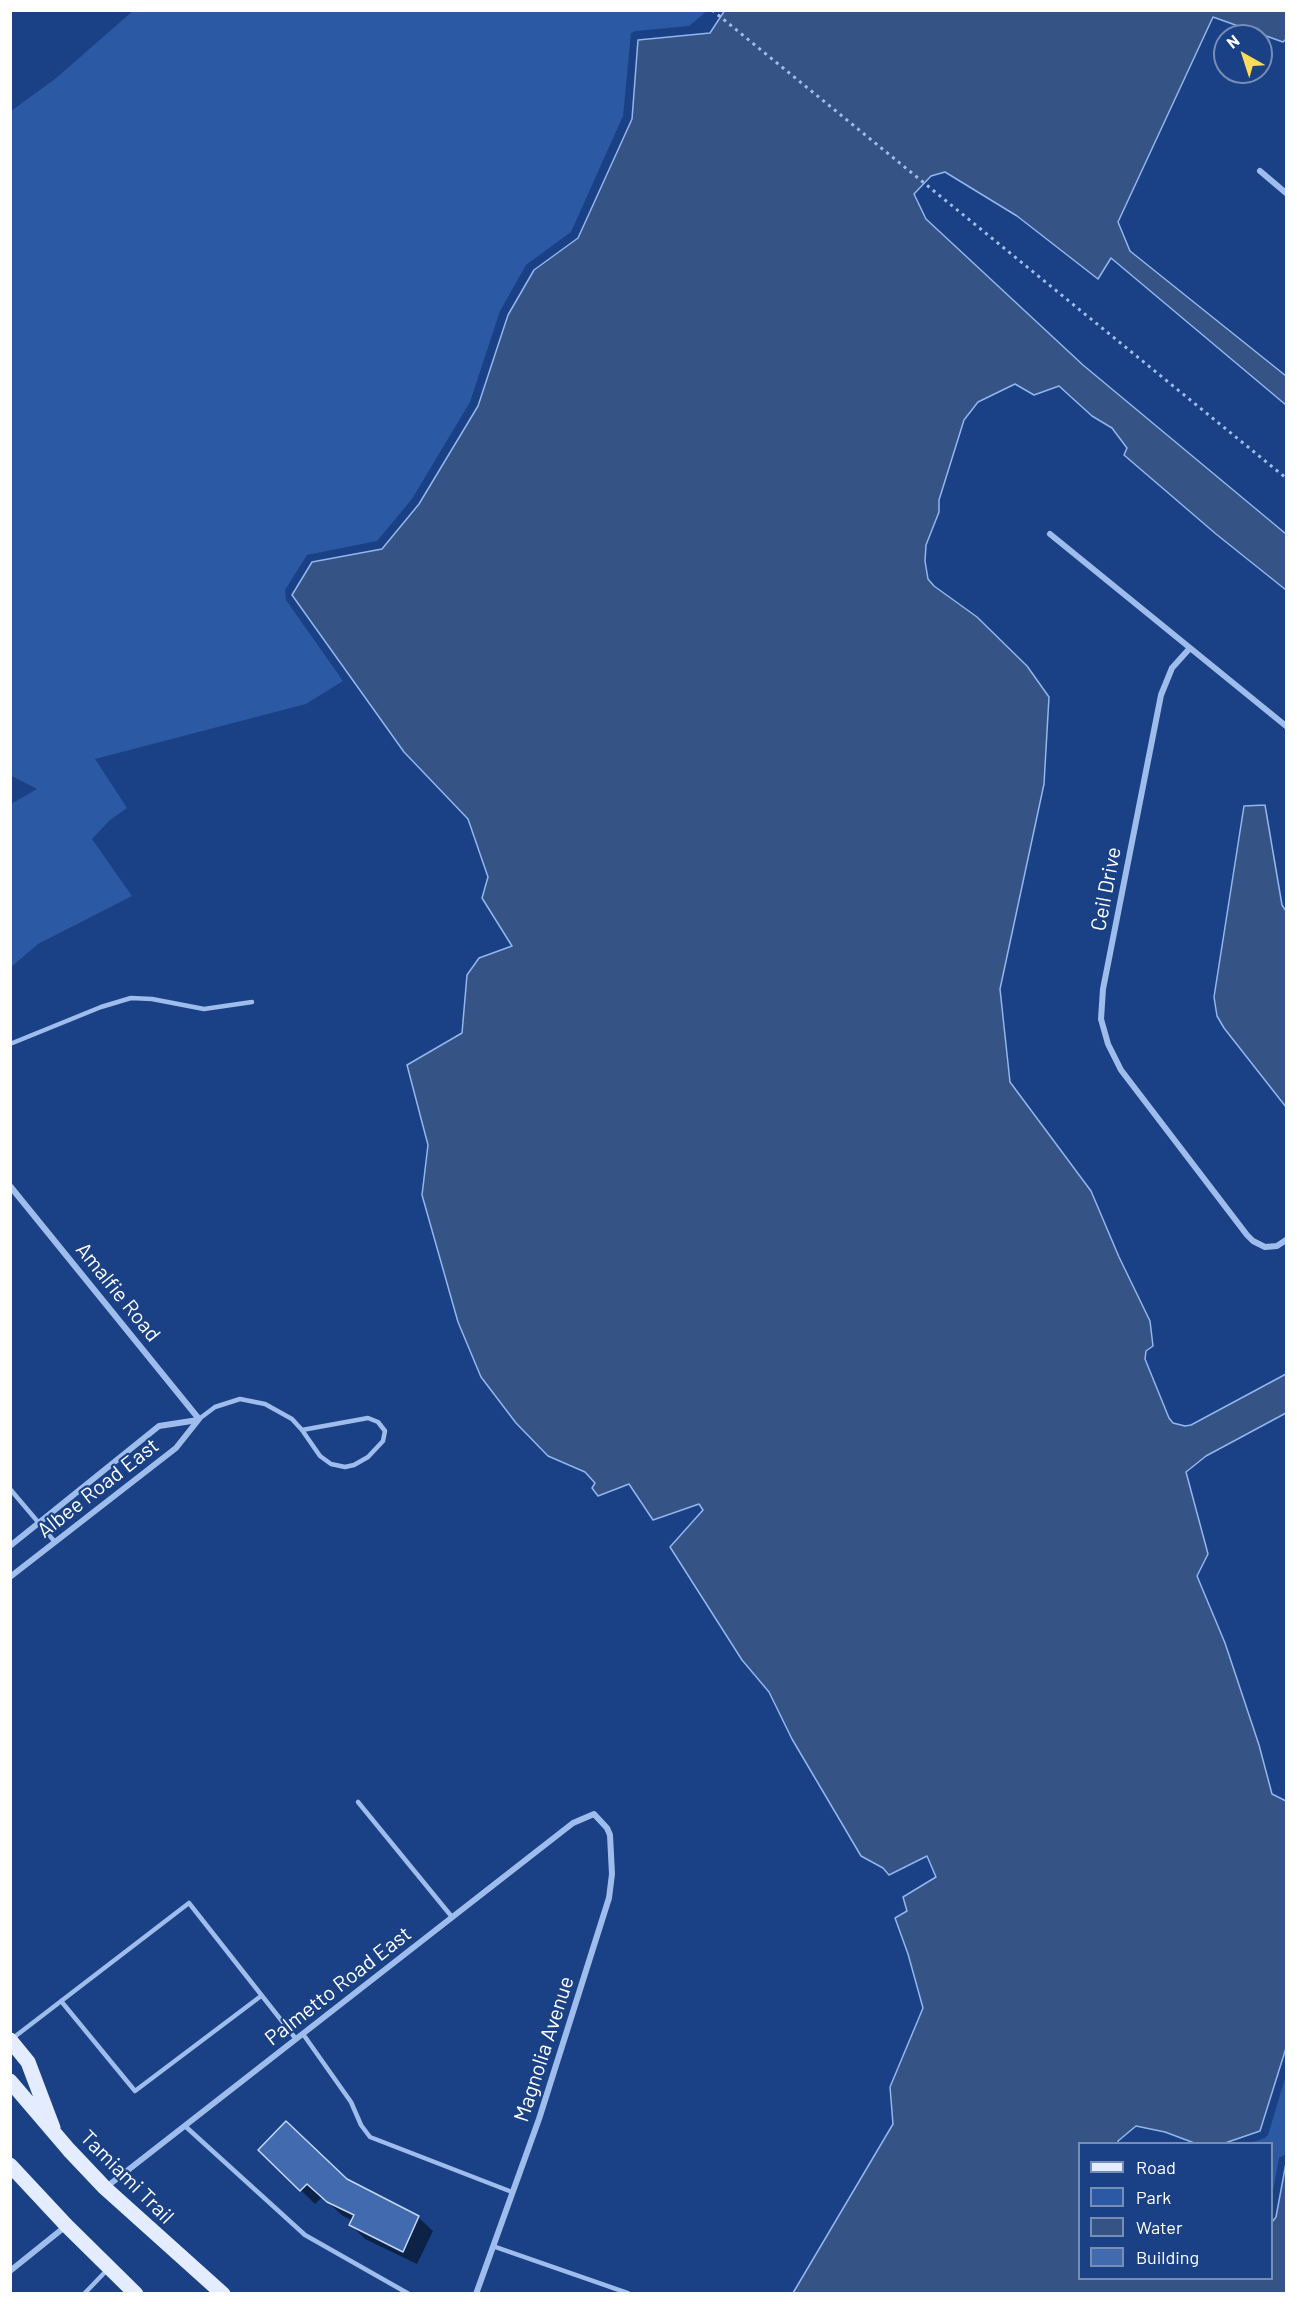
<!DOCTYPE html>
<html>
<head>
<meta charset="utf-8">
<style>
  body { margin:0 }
  #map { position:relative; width:1297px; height:2304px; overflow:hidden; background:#1a4185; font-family:Barlow,sans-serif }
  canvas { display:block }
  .frame { position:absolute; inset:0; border:12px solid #fff; pointer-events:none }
  .legend { position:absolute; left:1078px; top:2142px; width:195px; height:138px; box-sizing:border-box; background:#1a4185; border:2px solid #768db6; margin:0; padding:8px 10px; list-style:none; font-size:18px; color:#fff }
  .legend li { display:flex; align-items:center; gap:12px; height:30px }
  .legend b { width:30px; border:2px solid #768db6 }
  .north { position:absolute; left:1213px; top:24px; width:60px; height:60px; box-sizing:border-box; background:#1a4185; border:2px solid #768db6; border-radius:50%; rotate:321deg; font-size:16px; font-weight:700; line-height:24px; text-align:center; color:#fff }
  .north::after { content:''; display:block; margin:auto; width:21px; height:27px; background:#fedb5b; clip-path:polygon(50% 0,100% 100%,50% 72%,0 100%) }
</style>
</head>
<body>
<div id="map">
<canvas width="1297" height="2304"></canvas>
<div class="frame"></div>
<ul class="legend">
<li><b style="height:8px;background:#e4edff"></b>Road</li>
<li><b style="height:16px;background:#2c59a3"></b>Park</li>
<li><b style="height:16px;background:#365386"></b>Water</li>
<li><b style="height:16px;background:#426aae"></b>Building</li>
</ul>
<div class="north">N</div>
</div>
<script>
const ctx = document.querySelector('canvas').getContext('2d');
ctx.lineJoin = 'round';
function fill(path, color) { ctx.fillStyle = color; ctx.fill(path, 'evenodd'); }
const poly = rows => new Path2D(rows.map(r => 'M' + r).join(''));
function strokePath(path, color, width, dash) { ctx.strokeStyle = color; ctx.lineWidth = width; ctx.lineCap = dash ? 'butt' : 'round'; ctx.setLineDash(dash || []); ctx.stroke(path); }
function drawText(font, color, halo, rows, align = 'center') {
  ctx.font = font + ' Barlow,sans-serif'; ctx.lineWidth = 4.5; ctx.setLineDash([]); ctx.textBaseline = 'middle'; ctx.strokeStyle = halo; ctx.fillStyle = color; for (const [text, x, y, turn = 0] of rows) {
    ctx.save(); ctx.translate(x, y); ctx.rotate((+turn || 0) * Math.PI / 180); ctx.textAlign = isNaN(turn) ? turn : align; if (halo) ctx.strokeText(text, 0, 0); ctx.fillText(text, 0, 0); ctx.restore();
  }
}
fill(poly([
  [134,10,707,11,689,26,636,31,631,33,623,116,571,232,526,265,500,311,470,402,412,499,377,541,307,555,285,590,286,600,343,681,306,704,95,759,127,808,110,820,92,839,132,896,38,944,11,967,11,804,37,789,10,775,11,111,55,79],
  [1286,2075,1286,2154,1279,2158,1272,2196,1272,2144,1250,2143,1265,2138,1268,2135]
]), '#2c59a3');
const water = poly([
  [725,10,1286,11,1286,39,1283,42,1213,17,1118,222,1130,251,1286,376,1286,405,1111,258,1098,279,1017,216,945,172,931,176,914,194,926,219,1083,365,1286,534,1286,590,1216,534,1124,455,1127,448,1112,428,1092,416,1059,386,1034,395,1015,384,978,402,964,420,939,500,939,512,926,545,925,561,928,579,934,586,977,617,1027,666,1049,697,1044,784,1000,989,1010,1082,1091,1191,1119,1257,1150,1321,1153,1346,1146,1351,1145,1359,1169,1418,1173,1423,1185,1426,1191,1425,1286,1374,1286,1413,1206,1456,1186,1472,1208,1554,1197,1576,1225,1643,1259,1745,1272,1794,1286,1801,1286,2048,1260,2131,1225,2143,1197,2144,1165,2132,1136,2126,1118,2141,1118,2143,1080,2144,1080,2278,1272,2278,1272,2222,1276,2217,1286,2163,1286,2293,793,2293,893,2124,890,2087,923,2008,908,1954,895,1918,907,1911,903,1897,936,1877,927,1856,889,1875,883,1868,861,1856,792,1739,769,1692,742,1660,670,1547,703,1510,699,1504,653,1520,629,1484,598,1496,592,1488,595,1483,585,1472,548,1456,516,1423,481,1377,458,1322,422,1195,428,1145,407,1065,462,1033,467,975,479,958,512,946,482,898,488,877,468,819,404,752,292,595,312,562,382,549,419,504,478,406,508,315,534,270,578,238,632,119,638,40,710,33,725,10],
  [1265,805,1282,905,1286,911,1286,1107,1224,1028,1217,1016,1214,997,1244,806,1265,805]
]);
fill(water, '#365386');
strokePath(water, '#92b6ee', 1.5);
fill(poly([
  [260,2150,346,2180,418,2217,433,2231,417,2264,365,2239,351,2225,353,2221,343,2216,322,2197,315,2204]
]), '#0007');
const building = poly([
  [286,2121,347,2179,419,2216,403,2252,349,2225,354,2215,327,2202,307,2184,300,2191,258,2150,286,2121]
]);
fill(building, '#426aae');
strokePath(building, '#c5d8f9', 1.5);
strokePath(poly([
  [712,10,1286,478]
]), '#9fbdec', 3, [3, 4.5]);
strokePath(poly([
  [10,1044,101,1007,131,998,152,999,204,1009,252,1002],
  [199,1419,215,1407,240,1399,265,1404,292,1419,302,1430,320,1456,331,1464,345,1467,354,1465,368,1457,383,1441,385,1431,378,1422,368,1418,302,1430],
  [10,1489,55,1542],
  [358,1802,452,1917],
  [61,2001,135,2091,261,1996],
  [303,2034,351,2102,361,2125,370,2137,512,2192],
  [13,2038,189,1903,296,2039],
  [185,2126,305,2235,409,2294],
  [493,2246,628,2293],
  [84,2294,107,2270]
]), '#9fbdec', 4.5);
strokePath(poly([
  [1260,171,1286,193],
  [1050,534,1286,726],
  [1190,648,1172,668,1161,695,1103,989,1101,1019,1108,1044,1121,1070,1247,1235,1253,1241,1265,1247,1277,1246,1286,1240],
  [10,1186,199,1419],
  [10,1546,159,1426,198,1420],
  [10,1577,176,1448,199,1419],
  [105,2188,573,1823,594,1814,607,1828,610,1835,612,1874,609,1898,539,2119,476,2294],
  [10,2271,66,2226]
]), '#9fbdec', 6);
strokePath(poly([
  [10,2040,28,2062,53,2128],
  [10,2081,69,2150,105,2188,223,2294],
  [10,2165,66,2225,136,2294]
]), '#e4edff', 15);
drawText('21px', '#fff', '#1a4185', [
  ["Ceil Drive",1106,889,-79],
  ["Amalfie Road",118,1292,51],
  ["Albee Road East",98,1488,-38],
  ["Palmetto Road East",338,1986,-38],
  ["Magnolia Avenue",544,2049,-72],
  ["Tamiami Trail",127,2177,45]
]);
</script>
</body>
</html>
